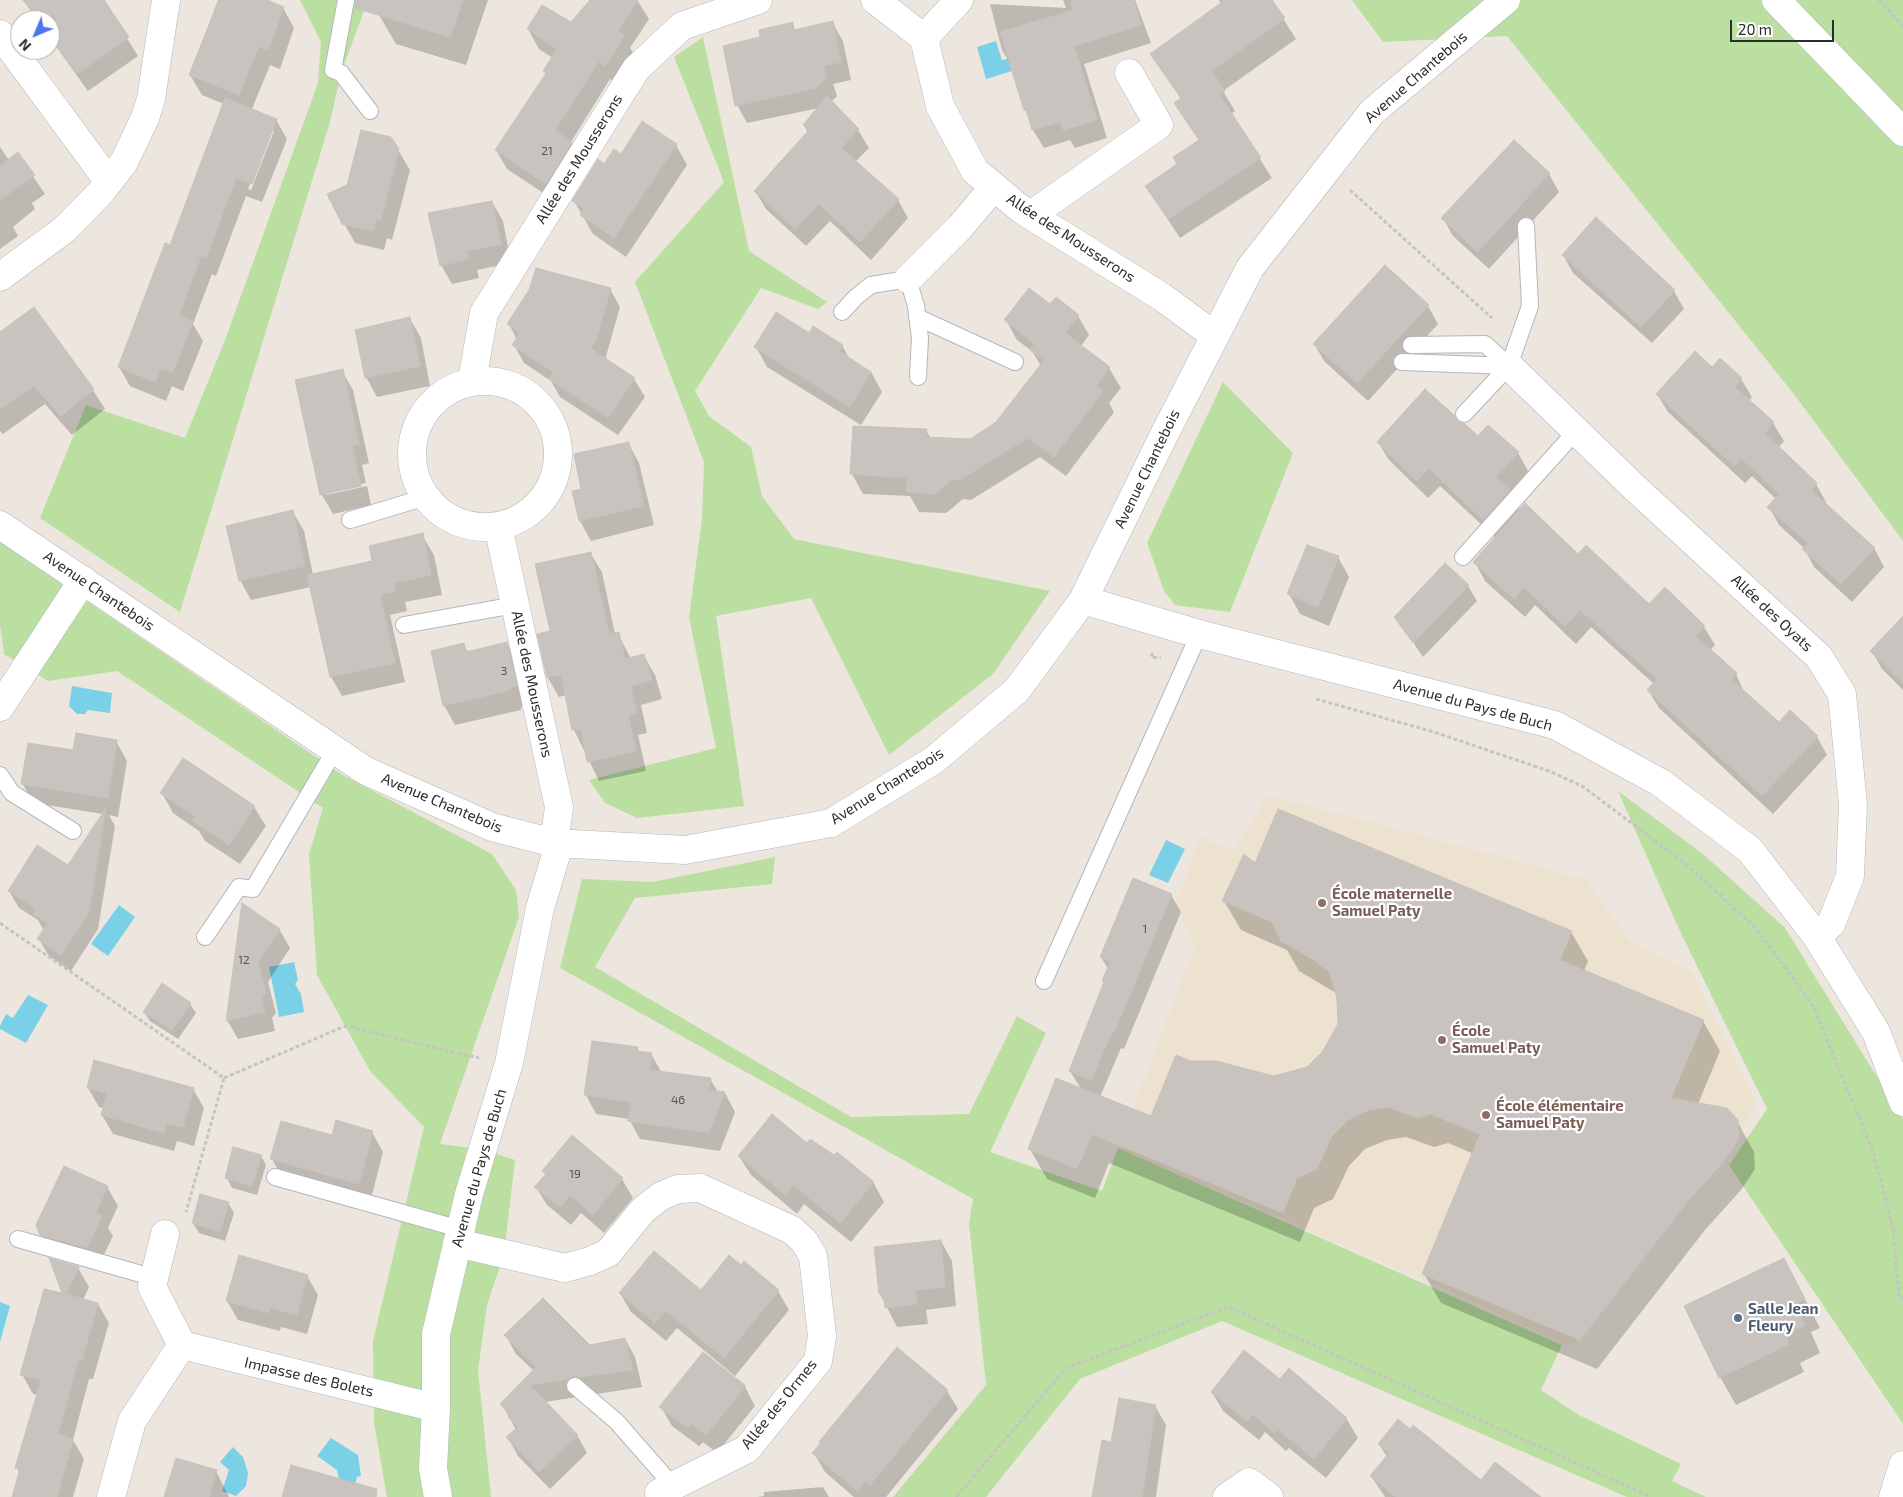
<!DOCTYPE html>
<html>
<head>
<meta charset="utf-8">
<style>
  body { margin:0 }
  #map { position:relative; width:1903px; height:1497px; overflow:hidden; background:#ede6df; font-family:"Exo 2",sans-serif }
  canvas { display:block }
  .north { position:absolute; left:10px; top:10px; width:50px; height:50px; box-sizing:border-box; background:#fff; border:1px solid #ababab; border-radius:50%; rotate:225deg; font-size:14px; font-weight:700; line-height:20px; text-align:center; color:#2c2c2c }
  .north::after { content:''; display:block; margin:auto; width:18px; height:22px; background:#4b74ee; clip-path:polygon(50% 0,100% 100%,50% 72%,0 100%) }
  .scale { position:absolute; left:1730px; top:20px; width:104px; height:22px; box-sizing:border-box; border:2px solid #2c2c2c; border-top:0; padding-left:6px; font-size:15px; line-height:18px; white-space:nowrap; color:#2c2c2c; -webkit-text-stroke:4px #fff; paint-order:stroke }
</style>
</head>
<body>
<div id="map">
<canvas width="1903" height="1497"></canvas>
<div class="north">N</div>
<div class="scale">20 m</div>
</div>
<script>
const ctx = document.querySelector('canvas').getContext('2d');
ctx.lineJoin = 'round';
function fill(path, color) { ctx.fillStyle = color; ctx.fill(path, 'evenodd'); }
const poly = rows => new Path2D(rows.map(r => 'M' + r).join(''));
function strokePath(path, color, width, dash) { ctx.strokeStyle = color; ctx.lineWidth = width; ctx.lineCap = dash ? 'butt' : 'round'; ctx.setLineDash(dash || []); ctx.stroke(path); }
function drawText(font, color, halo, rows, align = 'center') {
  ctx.font = font + ' "Exo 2",sans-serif'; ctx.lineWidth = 4.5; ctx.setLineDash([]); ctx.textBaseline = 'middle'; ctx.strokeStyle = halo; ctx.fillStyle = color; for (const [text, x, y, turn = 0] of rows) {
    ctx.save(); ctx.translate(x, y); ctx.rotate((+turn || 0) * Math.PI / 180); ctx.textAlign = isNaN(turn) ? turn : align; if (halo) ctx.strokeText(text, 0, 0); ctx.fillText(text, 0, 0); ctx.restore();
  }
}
fill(poly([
  [1268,795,1585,879,1628,939,1692,973,1758,1106,1570,1347,1435,1285,1118,1148,1194,948,1176,903,1200,837,1235,850]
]), '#ede2d0');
fill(poly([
  [300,0,368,0,341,73,330,122,180,612,40,518,86,405,185,438,225,340,318,83,321,42],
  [1352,0,1903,0,1903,541,1793,393,1507,36,1383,42],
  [703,37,749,251,827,302,818,309,761,288,695,391,709,416,751,447,762,496,794,539,1050,591,993,674,889,755,811,598,716,616,744,806,637,818,605,803,589,780,716,748,689,618,702,519,704,462,635,282,724,182,674,57],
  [1223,382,1293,453,1230,612,1175,605,1164,591,1147,543],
  [0,542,341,774,492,854,516,890,519,917,440,1144,481,1149,515,1160,504,1254,487,1305,478,1370,491,1497,387,1497,374,1423,373,1341,424,1127,370,1071,317,975,309,854,323,808,117,671,48,681,4,654,0,625],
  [1618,791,1703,854,1785,928,1903,1119,1903,1424,1729,1165,1767,1109,1678,927],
  [775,857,772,884,635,898,595,967,851,1117,969,1114,1017,1016,1046,1033,990,1152,1102,1191,1118,1148,1562,1345,1541,1390,1579,1415,1681,1464,1672,1481,1706,1497,1627,1497,1222,1321,1080,1379,986,1497,893,1497,986,1385,969,1224,973,1199,560,968,582,879,653,882]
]), '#badfa0');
fill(poly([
  [996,41,1002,60,1011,58,1015,70,986,79,977,47],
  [72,686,112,693,110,713,88,710,85,714,77,714,69,706],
  [1166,840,1185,849,1168,883,1149,875],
  [119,905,135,917,108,956,91,944],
  [294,962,298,980,295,984,301,994,304,1012,279,1017,269,967],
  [28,995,48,1005,26,1043,0,1029,0,1026,6,1014,13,1018],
  [0,1302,10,1306,0,1342],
  [331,1438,358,1455,361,1476,357,1477,355,1484,339,1479,337,1470,317,1456],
  [233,1447,243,1457,248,1473,246,1486,236,1496,222,1491,229,1470,220,1462]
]), '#7ad1e7');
fill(poly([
  [72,0,103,0,138,56,88,91,50,38,50,20,43,20],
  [218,0,263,0,283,8,294,28,280,69,270,65,252,109,276,120,287,139,262,202,246,196,216,276,212,274,193,324,203,341,183,391,172,386,166,401,130,386,119,367,171,246,224,104,202,95,190,75],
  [271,131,274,131,251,190,248,189],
  [385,0,488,0,466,65,396,44,379,15],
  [590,0,637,0,649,19,630,48,635,55,616,84,610,79,571,142,582,162,557,202,507,169,496,150,547,74,545,71,553,58,539,49,528,29,571,23],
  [1063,0,1135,0,1151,43,1084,64,1107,138,1075,148,1070,140,1044,148,1033,130,1012,67,1002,50,990,4,1066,8],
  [1219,0,1271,0,1296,39,1223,91,1235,111,1231,114,1272,178,1180,238,1146,186,1179,165,1200,141,1176,103,1181,99,1152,54,1221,4],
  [832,22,843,41,851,80,833,84,837,96,831,102,858,130,869,148,855,162,898,200,908,218,871,260,830,221,806,246,766,209,755,191,808,133,804,125,819,108,747,123,737,105,762,38,792,24,796,31],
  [676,145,687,165,626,257,593,234,574,201,605,165,621,156],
  [0,147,9,160,18,154,45,194,32,203,35,209,13,227,18,236,0,249],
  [398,150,410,170,392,240,387,238,384,250,355,243,344,223,349,186],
  [1549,174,1559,192,1489,269,1453,236,1443,218],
  [492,202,503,221,511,263,477,270,479,278,452,284,441,265],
  [1563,255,1674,291,1684,309,1652,343,1573,273],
  [610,289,620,307,605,360,634,379,645,397,618,435,560,397,551,381,524,363,514,345,517,340,509,324],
  [1050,306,1078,316,1089,335,1081,346,1109,368,1121,388,1109,403,1114,412,1066,476,1040,457,971,500,963,499,946,513,919,512,910,496,863,494,852,474,854,427,926,430,931,439,970,441,997,423,1041,366,1032,351,1017,340,1006,320],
  [1428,306,1438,324,1368,401,1325,362,1314,344],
  [34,309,93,390,105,409,72,435,45,404,3,434,0,431,0,333],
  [410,319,421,338,430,386,377,397,366,377],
  [809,334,842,345,850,360,871,372,882,392,861,425,767,367,756,347],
  [1720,360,1741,379,1752,397,1749,401,1773,423,1784,441,1778,448,1816,484,1826,502,1825,504,1874,548,1884,567,1852,602,1814,567,1804,548,1779,525,1769,507,1776,499,1752,476,1745,483,1668,412,1657,394,1712,368],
  [342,371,353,390,369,463,362,465,366,483,326,493,326,495,367,486,371,505,333,514,322,495,296,381],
  [1458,423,1478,437,1518,453,1528,471,1510,492,1520,510,1578,556,1649,606,1704,627,1715,645,1710,650,1736,674,1745,694,1779,724,1817,737,1827,755,1773,814,1659,708,1648,690,1654,684,1591,627,1576,644,1535,605,1525,617,1485,581,1475,562,1496,538,1440,486,1428,498,1389,460,1378,442],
  [628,443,639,463,654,525,591,541,580,521,574,492,583,490],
  [293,512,304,531,313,575,373,562,422,535,434,555,442,595,405,602,407,611,390,615,405,682,342,696,331,677,311,587,251,600,240,580],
  [590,553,602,572,615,634,618,634,631,659,644,656,655,675,662,699,641,705,647,733,638,735,646,771,599,781,574,730,566,695,559,697,548,678,539,635,551,632],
  [1338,557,1349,577,1329,626,1300,614,1289,594],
  [1468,586,1477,601,1423,657,1396,617],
  [1903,618,1903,690,1882,669,1872,651],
  [506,643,518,663,527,705,521,707,521,710,455,725,444,705,464,645,468,652],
  [116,741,127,761,118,817,109,815,115,826,98,929,71,971,49,956,39,939,44,931,38,920,19,908,9,891,68,867,103,814,34,803,22,783,74,751],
  [162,793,254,807,266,826,240,864,205,841,199,831,173,813],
  [1256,865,1571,932,1588,961,1584,971,1703,1021,1720,1051,1698,1104,1737,1121,1754,1152,1755,1169,1741,1190,1705,1230,1597,1369,1441,1303,1424,1274,1474,1154,1448,1143,1434,1147,1406,1137,1387,1140,1365,1149,1349,1166,1333,1199,1314,1208,1300,1242,1109,1163,1095,1198,1047,1179,1030,1149,1081,1089,1070,1071,1105,984,1103,981,1108,969,1101,957,1171,895,1181,912,1124,1049,1121,1048,1100,1097,1152,1117,1190,1062,1274,1077,1307,1068,1324,1052,1339,1024,1336,993,1299,971,1287,950,1241,930,1224,901],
  [243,905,279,929,290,948,268,982,276,1013,272,1018,275,1031,238,1039,227,1020],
  [190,1004,196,1013,178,1039,150,1021,144,1012],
  [637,1048,640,1053,651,1054,662,1073,710,1079,718,1092,725,1093,735,1112,720,1151,640,1139,629,1119,596,1114,586,1095],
  [88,1088,193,1089,204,1108,194,1146,177,1141,174,1151,113,1134,102,1115,104,1108,99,1107],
  [372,1132,383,1152,370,1203,283,1179,272,1159,333,1137],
  [807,1145,873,1182,884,1202,851,1242,804,1204,797,1214,751,1175,739,1156],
  [261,1156,266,1165,257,1195,232,1188,227,1178],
  [544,1171,622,1179,633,1198,604,1233,581,1213,571,1225,547,1205,536,1187,546,1175],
  [107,1187,118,1206,108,1228,113,1236,98,1267,52,1254,41,1234],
  [228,1203,234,1213,225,1241,199,1233,193,1223],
  [941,1241,952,1261,956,1306,926,1310,928,1324,897,1327,880,1294],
  [1784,1259,1820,1328,1811,1332,1820,1353,1800,1363,1804,1372,1736,1405,1720,1377],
  [745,1263,778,1291,789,1310,735,1376,677,1328,666,1341,631,1312,620,1293,701,1292],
  [78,1268,89,1287,83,1300,98,1304,109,1323,93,1379,89,1379,73,1440,84,1459,73,1497,13,1497,20,1474,17,1468,38,1395,33,1394,22,1374],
  [307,1276,318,1295,307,1334,281,1327,280,1331,238,1320,227,1301],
  [506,1336,590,1347,625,1339,635,1357,642,1387,545,1402,577,1435,587,1453,550,1489,518,1456,508,1438,516,1430,502,1404,534,1371,516,1354],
  [1280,1380,1346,1418,1358,1438,1326,1478,1289,1448,1286,1451,1265,1432,1259,1440,1223,1411,1212,1392],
  [745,1387,755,1406,717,1453,703,1442,699,1446,672,1426,661,1407],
  [947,1391,958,1409,886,1497,854,1497,825,1472,814,1453,822,1444,820,1442],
  [1155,1406,1166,1425,1156,1497,1093,1497,1112,1443],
  [1379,1444,1482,1481,1534,1497,1385,1497,1371,1476,1387,1457],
  [216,1471,229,1497,166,1497],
  [823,1487,829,1497,757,1497,764,1496,764,1492]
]), '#0003');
const building = poly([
  [23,0,104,0,129,37,77,74,50,37,50,20,38,20,23,0],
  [219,0,267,0,284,7,268,50,259,46,239,95,189,75,219,0],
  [356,0,463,0,450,37,355,8,356,0],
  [590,0,638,0,618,31,624,35,615,51,605,66,599,61,555,130,572,142,546,184,495,150,546,73,543,71,557,49,527,29,542,5,571,22,590,0],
  [1070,0,1134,0,1141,25,1074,46,1097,120,1063,130,1060,122,1032,130,1026,110,1024,110,1000,32,1073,10,1070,0],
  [1225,0,1272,0,1285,18,1212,71,1225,91,1219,94,1261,158,1168,219,1145,186,1177,164,1173,157,1199,140,1174,103,1181,98,1150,54,1225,0],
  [833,21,841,62,824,66,827,77,816,88,735,106,723,46,760,37,759,30,793,22,794,30,833,21],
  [827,96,859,129,841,148,899,199,860,242,819,204,795,229,754,191,809,130,803,125,827,96],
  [225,98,277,119,252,184,236,178,206,258,201,256,179,315,193,321,173,372,161,368,155,382,118,367,165,243,170,245,225,98],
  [642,121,677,144,614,238,580,215,584,209,572,201,598,159,604,164,614,149,621,154,642,121],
  [361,130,391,137,399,149,381,220,376,219,373,231,342,224,327,194,347,185,361,130],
  [1514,140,1550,173,1478,252,1441,218,1514,140],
  [18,152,35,175,0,200,0,166,18,152],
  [492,201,501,244,467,251,469,259,440,266,428,213,492,201],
  [1596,217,1675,290,1641,327,1562,255,1596,217],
  [1385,265,1429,305,1357,383,1313,344,1385,265],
  [536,268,611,288,596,341,590,348,635,378,608,418,549,379,553,372,512,345,520,333,507,324,529,290,536,268],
  [1029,288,1050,304,1056,297,1079,315,1065,333,1110,367,1096,386,1103,391,1054,457,1028,438,959,480,951,480,935,494,906,492,907,478,850,474,853,426,927,429,926,437,970,439,996,422,1044,360,1030,350,1035,344,1004,320,1029,288],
  [34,307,94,389,61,416,34,386,0,409,0,332,34,307],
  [776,312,809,333,813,326,843,345,839,351,871,372,850,407,754,347,776,312],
  [410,317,420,366,365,378,355,330,410,317],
  [1695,351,1712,367,1720,358,1742,378,1735,387,1774,422,1765,433,1817,483,1811,490,1875,548,1841,584,1802,549,1808,543,1767,507,1779,494,1741,458,1734,466,1656,394,1695,351],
  [343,369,359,444,352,446,361,486,320,495,295,380,343,369],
  [1425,389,1454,415,1458,422,1465,424,1478,436,1488,425,1519,452,1496,477,1510,490,1483,520,1429,468,1417,481,1377,442,1425,389],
  [629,442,644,506,579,521,572,491,581,489,574,454,629,442],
  [1525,503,1578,554,1586,545,1649,604,1665,587,1705,626,1696,636,1737,673,1731,679,1779,722,1790,710,1818,736,1762,796,1647,690,1657,679,1580,610,1565,626,1524,587,1514,599,1473,562,1525,503],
  [293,510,305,566,239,581,226,526,293,510],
  [423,533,431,575,394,583,396,591,380,595,395,663,330,677,307,575,372,561,369,546,423,533],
  [1307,545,1339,556,1318,607,1287,594,1307,545],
  [591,552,609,634,619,632,625,659,644,654,652,680,631,686,637,713,628,715,636,751,587,762,581,729,572,730,561,675,547,678,537,634,550,631,535,564,591,552],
  [1445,563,1469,585,1413,643,1394,617,1445,563],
  [1903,616,1903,683,1870,651,1903,616],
  [507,642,517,686,510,687,511,690,443,706,431,651,464,643,466,652,507,642],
  [76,733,117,740,108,798,21,784,28,743,73,750,76,733],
  [183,758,255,806,229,845,192,821,196,817,160,793,183,758],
  [106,808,89,912,61,955,37,939,48,923,33,914,36,909,8,891,37,845,68,865,106,808],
  [1278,809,1572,931,1560,960,1704,1020,1671,1098,1727,1108,1738,1120,1739,1138,1725,1160,1688,1201,1580,1340,1422,1274,1480,1134,1430,1114,1417,1118,1388,1107,1369,1110,1348,1120,1332,1136,1317,1169,1297,1178,1283,1213,1092,1134,1077,1169,1028,1149,1056,1078,1151,1116,1176,1055,1190,1061,1216,1061,1274,1076,1307,1067,1323,1051,1338,1024,1337,998,1329,972,1312,959,1281,941,1272,922,1222,901,1244,854,1255,863,1278,809],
  [1133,878,1172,894,1114,1033,1112,1032,1091,1080,1069,1071,1104,982,1102,981,1110,962,1100,957,1133,878],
  [242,903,280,929,258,962,266,993,262,998,265,1012,226,1021,242,903],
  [162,983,191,1003,172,1030,143,1012,162,983],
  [592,1041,638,1047,637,1051,652,1053,650,1070,711,1078,709,1090,725,1092,709,1133,628,1121,631,1102,584,1095,592,1041],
  [94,1060,194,1088,183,1127,166,1123,164,1133,101,1115,107,1093,87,1088,94,1060],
  [772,1114,807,1143,810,1139,834,1155,837,1152,874,1182,840,1223,793,1185,785,1195,738,1156,772,1114],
  [336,1120,373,1131,359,1184,270,1159,281,1121,332,1135,336,1120],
  [572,1135,623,1178,593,1215,570,1195,560,1207,534,1187,546,1174,542,1171,572,1135],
  [233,1147,262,1155,252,1186,225,1178,233,1147],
  [64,1166,108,1186,96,1213,102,1216,87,1248,40,1235,36,1225,64,1166],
  [200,1194,229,1202,220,1232,192,1223,200,1194],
  [941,1240,945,1287,915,1290,917,1304,885,1308,883,1294,879,1294,874,1247,941,1240],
  [654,1251,701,1290,729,1255,741,1265,744,1261,779,1290,724,1358,666,1311,655,1323,619,1293,654,1251],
  [239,1255,308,1275,297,1315,270,1308,269,1313,226,1301,239,1255],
  [49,1258,79,1267,66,1294,98,1303,82,1360,78,1360,58,1434,73,1439,57,1497,12,1497,20,1469,15,1468,41,1380,20,1375,44,1289,62,1293,49,1258],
  [1784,1258,1805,1299,1795,1304,1805,1325,1785,1334,1789,1344,1719,1378,1684,1306,1784,1258],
  [543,1298,590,1345,625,1338,633,1370,580,1377,572,1376,568,1379,530,1385,578,1435,539,1472,506,1437,518,1427,508,1417,510,1415,500,1404,536,1367,504,1335,543,1298],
  [897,1347,948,1390,870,1485,865,1481,857,1491,812,1453,821,1443,819,1442,897,1347],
  [1244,1350,1280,1379,1289,1368,1347,1418,1314,1459,1277,1429,1274,1433,1253,1414,1247,1421,1211,1392,1244,1350],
  [703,1352,746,1386,706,1435,692,1424,688,1428,659,1407,703,1352],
  [1119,1398,1156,1405,1142,1497,1092,1497,1102,1440,1111,1442,1119,1398],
  [1398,1419,1410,1429,1413,1425,1481,1480,1495,1462,1541,1497,1396,1497,1370,1476,1389,1453,1378,1444,1398,1419],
  [176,1458,217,1470,209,1497,164,1497,176,1458],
  [291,1465,377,1489,376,1497,282,1497,291,1465]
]);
fill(building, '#c8c3bf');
strokePath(building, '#c8c2b9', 1);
const service = poly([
  [346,0,333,70,341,73,370,111],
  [842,312,856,297,871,285,908,279,916,306,920,338,918,377],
  [917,317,1015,362],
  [1411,345,1485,344,1509,366],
  [1402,362,1509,366],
  [1464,414,1509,366,1530,306,1526,226],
  [350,520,426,497],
  [1463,557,1577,430],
  [404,625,515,605],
  [0,775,12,793,73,831],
  [205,937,239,887,253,889,335,750],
  [1044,981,1199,634],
  [275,1177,460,1229],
  [18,1239,155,1278],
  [575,1386,617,1422,673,1486]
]);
const minor = poly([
  [875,0,924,38,940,106,975,171,1022,210,1162,297,1215,336],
  [0,34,109,182],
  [924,38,959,0],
  [1031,215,1159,125,1129,73],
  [0,277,65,229,101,192,124,162,145,118,151,99,166,0],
  [908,279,960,227,994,187],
  [1509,366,1635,488,1819,657,1842,694,1853,804,1850,876,1831,924,1817,937],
  [472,381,484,313,636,69,682,26,758,0],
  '412 454a73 73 0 1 1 146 0a73 73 0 1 1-146 0Z',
  [0,525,366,771,492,827,554,843,685,850,831,823,934,760,1017,690,1083,600,1164,435,1250,268,1372,112,1506,0],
  [1083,600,1199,634,1555,725,1661,783,1750,850,1817,937,1876,1032,1903,1102],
  [0,707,83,580],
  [165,1234,152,1287,182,1345,436,1408],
  [457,1243,565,1268,590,1261,608,1253,643,1210,661,1196,678,1189,700,1188,792,1230,804,1241,813,1256,822,1336,818,1361,747,1449,659,1493],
  [111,1497,132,1421,182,1345],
  [438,1497,433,1468,436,1408,436,1334,469,1194,509,1063,540,908,556,855,554,843,559,807,498,526],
  [1227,1497,1249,1482,1269,1497],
  [1893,1497,1903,1465]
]);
const secondary = poly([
  [1776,0,1903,132]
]);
strokePath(service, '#b3b6be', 18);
strokePath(minor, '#b3b6be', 29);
strokePath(secondary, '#b3b6be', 29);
strokePath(poly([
  [1879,0,1903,26],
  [1350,190,1492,318],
  [1153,653,1151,657,1161,658],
  [1316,699,1434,732,1549,771,1582,786,1686,864,1756,928,1813,1006,1874,1154,1893,1229,1899,1298,1903,1298],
  [0,923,224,1078,186,1212],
  [224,1078,345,1026,479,1058],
  [956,1497,1066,1368,1228,1307,1651,1497]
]), '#c4c4c4', 3, [4, 2.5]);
strokePath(service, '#fff', 16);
strokePath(minor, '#fff', 28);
strokePath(secondary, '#fff', 28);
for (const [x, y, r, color] of [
  [1322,903,5,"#8d6e63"],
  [1442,1040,5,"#8d6e63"],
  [1486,1115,5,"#8d6e63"],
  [1738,1318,5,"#5c6f8a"]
]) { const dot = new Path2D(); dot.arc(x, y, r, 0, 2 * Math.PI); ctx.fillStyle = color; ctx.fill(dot); strokePath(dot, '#fff', 2); }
drawText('12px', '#535251', null, [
  ["21",547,151],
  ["3",504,671],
  ["1",1145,929],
  ["12",244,960],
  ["46",678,1100],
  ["19",575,1174]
]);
drawText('15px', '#2c2c2c', '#fff', [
  ["Avenue Chantebois",1416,77,-41],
  ["Allée des Mousserons",579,159,-58],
  ["Allée des Mousserons",1071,238,33],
  ["Avenue Chantebois",1147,469,-64],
  ["Avenue Chantebois",99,591,34],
  ["Allée des Oyats",1772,613,43],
  ["Allée des Mousserons",532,684,78],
  ["Avenue du Pays de Buch",1473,705,15],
  ["Avenue Chantebois",887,786,-32],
  ["Avenue Chantebois",442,803,23],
  ["Avenue du Pays de Buch",479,1168,-74],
  ["Impasse des Bolets",309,1377,13],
  ["Allée des Ormes",779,1404,-51]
]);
drawText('bold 15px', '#785e54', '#fff', [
  ["École maternelle",1332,894],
  ["Samuel Paty",1332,911],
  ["École",1452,1031],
  ["Samuel Paty",1452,1048],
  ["École élémentaire",1496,1106],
  ["Samuel Paty",1496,1123]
], 'left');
drawText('bold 15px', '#4e5e75', '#fff', [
  ["Salle Jean",1748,1309],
  ["Fleury",1748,1326]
], 'left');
</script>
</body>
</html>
